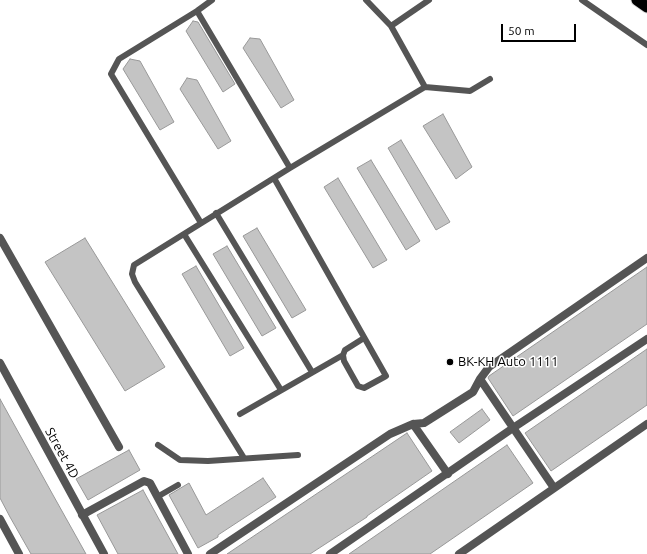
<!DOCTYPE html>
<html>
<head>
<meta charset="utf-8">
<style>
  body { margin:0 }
  #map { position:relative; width:647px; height:554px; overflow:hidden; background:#fff; font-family:Ubuntu,sans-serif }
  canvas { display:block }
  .scale { position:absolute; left:501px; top:24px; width:75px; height:18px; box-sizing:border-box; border:2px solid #000; border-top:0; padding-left:5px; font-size:12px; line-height:14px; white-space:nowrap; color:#000; -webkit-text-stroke:3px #fff; paint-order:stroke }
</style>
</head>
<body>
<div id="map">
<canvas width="647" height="554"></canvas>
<div class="scale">50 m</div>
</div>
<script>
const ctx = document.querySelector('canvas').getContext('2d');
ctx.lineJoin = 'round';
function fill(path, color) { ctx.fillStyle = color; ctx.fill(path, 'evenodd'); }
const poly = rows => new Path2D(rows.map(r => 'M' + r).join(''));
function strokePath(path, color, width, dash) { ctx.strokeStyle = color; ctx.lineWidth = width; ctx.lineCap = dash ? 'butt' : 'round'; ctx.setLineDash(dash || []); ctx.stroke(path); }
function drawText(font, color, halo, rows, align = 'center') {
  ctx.font = font + ' Ubuntu,sans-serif'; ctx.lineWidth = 3; ctx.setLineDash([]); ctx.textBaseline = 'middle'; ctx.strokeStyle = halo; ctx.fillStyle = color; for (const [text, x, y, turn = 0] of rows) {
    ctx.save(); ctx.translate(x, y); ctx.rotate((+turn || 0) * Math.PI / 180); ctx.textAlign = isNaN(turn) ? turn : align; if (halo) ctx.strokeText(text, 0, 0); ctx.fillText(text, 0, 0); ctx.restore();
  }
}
const building = poly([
  [193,21,198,22,235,84,223,92,186,31,193,21],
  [250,38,260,39,294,100,281,108,243,48,250,38],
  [130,59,140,61,174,122,160,130,123,69,130,59],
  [187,78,197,80,231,141,218,149,180,89,187,78],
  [443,114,472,167,456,179,423,126,443,114],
  [401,140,450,222,436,230,388,148,401,140],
  [371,160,420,241,406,250,357,168,371,160],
  [338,178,387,260,373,268,324,187,338,178],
  [257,228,306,310,292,318,243,236,257,228],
  [85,238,165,367,125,391,45,262,85,238],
  [227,246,276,328,262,336,213,254,227,246],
  [196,266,244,348,230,356,182,274,196,266],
  [647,267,647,324,513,416,488,378,489,376,647,267],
  [647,349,647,405,551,471,525,433,647,349],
  [0,399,53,495,86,554,31,554,10,517,0,498,0,399],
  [482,409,490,420,459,443,450,432,482,409],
  [407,433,432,471,367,516,367,517,310,554,227,554,407,433],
  [507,445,533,483,430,554,349,554,507,445],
  [129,450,140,470,88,500,76,479,129,450],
  [263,478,276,497,218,535,218,537,198,548,169,495,189,483,206,515,263,478],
  [143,490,178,554,118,554,97,515,143,490]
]);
fill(building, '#c4c4c4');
strokePath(building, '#999', 1);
const trunk = poly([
  [637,0,647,7]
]);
strokePath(trunk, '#dbdbdb', 13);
strokePath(poly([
  [366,0,391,26,425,87],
  [582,0,647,45],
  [197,11,290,168],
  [391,26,429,0],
  [274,178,386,376,364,388,358,386,344,361,343,355,345,350,364,338],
  [216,213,312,372],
  [201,223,111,74,119,59,197,11,212,0],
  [184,234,281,390],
  [240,414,343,355],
  [158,445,180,460,208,461,298,455],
  [244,458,135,282,132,274,134,265,290,168,425,87,470,91,490,79],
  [157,497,178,485]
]), '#555', 6);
strokePath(poly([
  [0,238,119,447],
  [0,363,104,554],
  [480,379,554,488],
  [413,424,448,474],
  [82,515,144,481,150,483,188,554],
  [0,519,19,554],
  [210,554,390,434,413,424,424,423,473,392,480,379,489,367,647,258],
  [330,554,513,428,647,339],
  [459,554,647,424]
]), '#555', 8);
strokePath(trunk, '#000', 11);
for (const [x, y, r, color] of [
  [450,362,4,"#000"]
]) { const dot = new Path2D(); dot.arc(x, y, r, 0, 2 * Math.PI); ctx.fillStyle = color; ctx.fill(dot); strokePath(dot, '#fff', 1.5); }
drawText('13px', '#000', '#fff', [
  ["BK-KH Auto 1111",458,362]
], 'left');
drawText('13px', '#000', '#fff', [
  ["Street 4D",62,453,61]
]);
</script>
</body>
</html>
